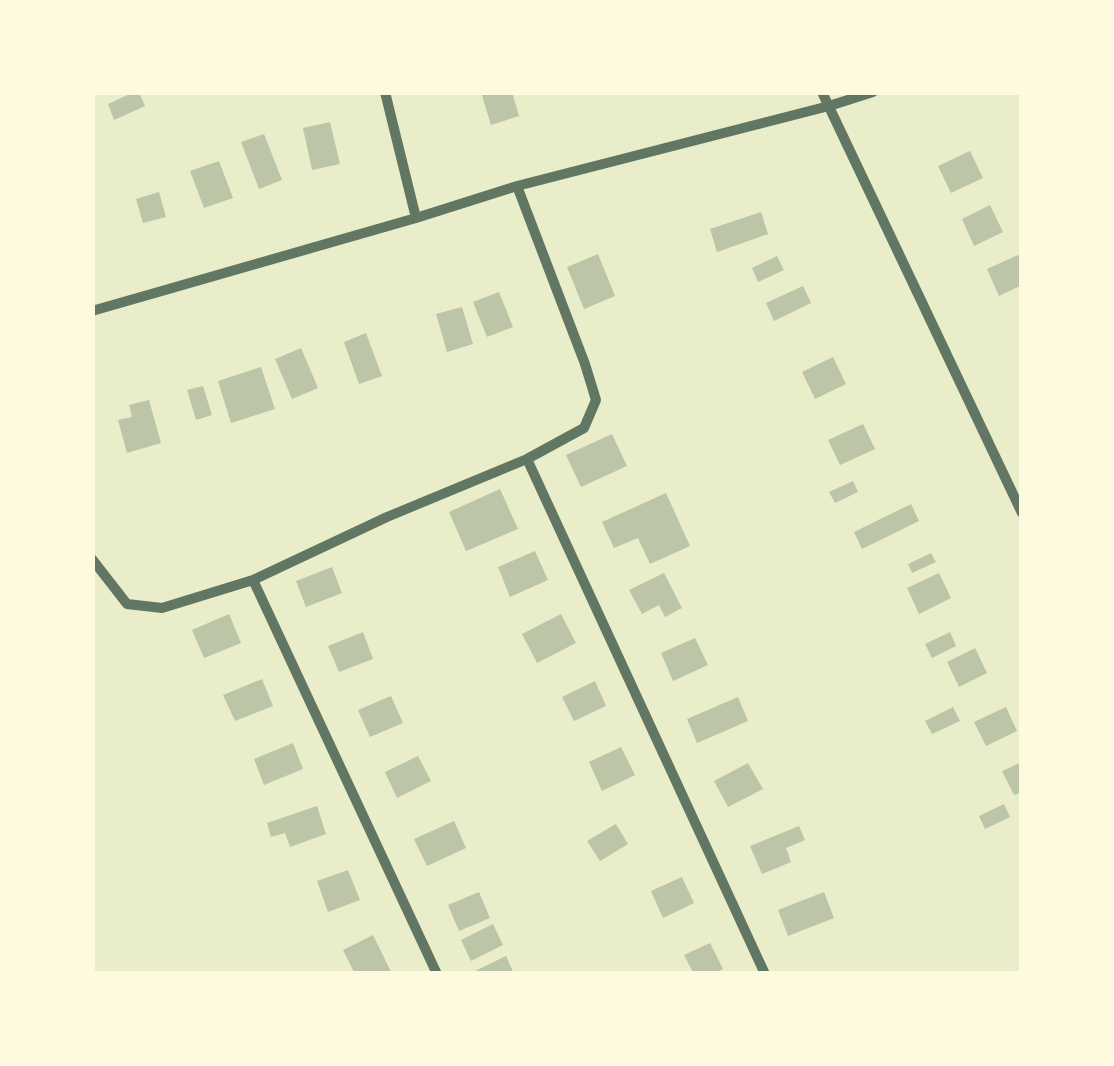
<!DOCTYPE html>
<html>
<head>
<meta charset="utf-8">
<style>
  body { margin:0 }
  #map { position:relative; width:1114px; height:1066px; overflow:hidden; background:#e9edc9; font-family:Raleway,sans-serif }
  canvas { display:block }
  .frame { position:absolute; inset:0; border:95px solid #fefae0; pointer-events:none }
</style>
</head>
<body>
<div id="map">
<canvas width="1114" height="1066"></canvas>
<div class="frame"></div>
</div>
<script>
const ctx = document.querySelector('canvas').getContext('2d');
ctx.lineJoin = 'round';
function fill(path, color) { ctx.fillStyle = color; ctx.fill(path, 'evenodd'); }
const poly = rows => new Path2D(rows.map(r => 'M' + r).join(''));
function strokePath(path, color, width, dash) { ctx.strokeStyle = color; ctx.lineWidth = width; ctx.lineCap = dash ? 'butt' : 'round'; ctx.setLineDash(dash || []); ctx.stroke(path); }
fill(poly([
  [134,92,139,92,145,106,114,120,108,104],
  [481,92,512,92,519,116,491,125],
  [330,122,340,164,312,170,303,128],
  [264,134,282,180,259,189,241,142],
  [970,151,983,178,951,193,938,166],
  [219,161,233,198,204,208,190,171],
  [159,192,166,217,143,223,136,199],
  [990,205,1003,232,974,246,962,219],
  [761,212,768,234,717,252,710,229],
  [598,254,615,296,584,309,567,267],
  [1018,255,1022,262,1022,285,999,296,987,269],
  [777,256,784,270,758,282,752,268],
  [803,286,811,303,774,321,766,303],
  [499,292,513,327,487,337,473,302],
  [462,307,473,344,447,352,436,314],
  [366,333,382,376,359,384,344,342],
  [301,348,318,388,292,399,275,359],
  [833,357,846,384,815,399,802,372],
  [261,367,275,409,231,423,218,381],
  [203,386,212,415,196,420,187,390],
  [149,400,161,443,127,453,118,420,132,417,129,405],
  [863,424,875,449,840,465,828,440],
  [612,434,627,466,581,487,566,455],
  [853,481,858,492,835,503,829,492],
  [500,489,518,529,466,551,449,512],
  [666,493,690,546,650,564,638,538,614,548,602,522],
  [911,504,919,521,862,549,854,532],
  [535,551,548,580,510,597,498,567],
  [931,553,936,562,912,573,908,564],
  [332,567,342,593,306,607,296,581],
  [664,573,682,608,665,617,659,605,642,614,629,590],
  [939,573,951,598,919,614,907,588],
  [229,614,241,643,204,658,192,630],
  [561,614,576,643,537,663,522,634],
  [363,632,373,659,339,672,328,646],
  [950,632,956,646,932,658,925,644],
  [695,638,708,665,673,681,661,653],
  [975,648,987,673,959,687,947,662],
  [262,679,273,706,235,721,223,695],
  [595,681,606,706,574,721,562,697],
  [391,696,403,723,370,737,358,710],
  [738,697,748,721,697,743,687,719],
  [953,707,960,721,932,734,925,721],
  [1006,707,1017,731,986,746,974,722],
  [293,743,303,769,264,785,254,759],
  [621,747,635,775,602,791,589,762],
  [418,756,431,781,397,798,385,772],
  [1022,762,1022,792,1014,795,1002,771],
  [748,763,763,789,728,807,714,781],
  [1004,804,1010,817,985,829,979,816],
  [317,806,326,834,290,847,285,833,271,837,267,823],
  [454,821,466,848,427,866,414,839],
  [616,824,628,844,600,861,587,841],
  [799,826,805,840,786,848,791,862,762,874,750,846],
  [348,870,360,900,328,912,317,881],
  [682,877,694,903,663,918,651,891],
  [479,892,490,918,459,931,448,905],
  [824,892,834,918,788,936,778,910],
  [493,924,503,945,471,961,461,940],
  [373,935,392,974,355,974,343,950],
  [710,943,723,969,714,974,694,974,684,955],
  [506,956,514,974,469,974]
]), '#bcc5a7');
strokePath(poly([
  [385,92,416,218],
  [822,92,1022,513],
  [92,311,416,218,517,186,829,106,873,92],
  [527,459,765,974],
  [92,559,127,604,162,608,253,580,387,517,527,459,584,428,596,400,585,364,517,186],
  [253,580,437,974]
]), '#617663', 10);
</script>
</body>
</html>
